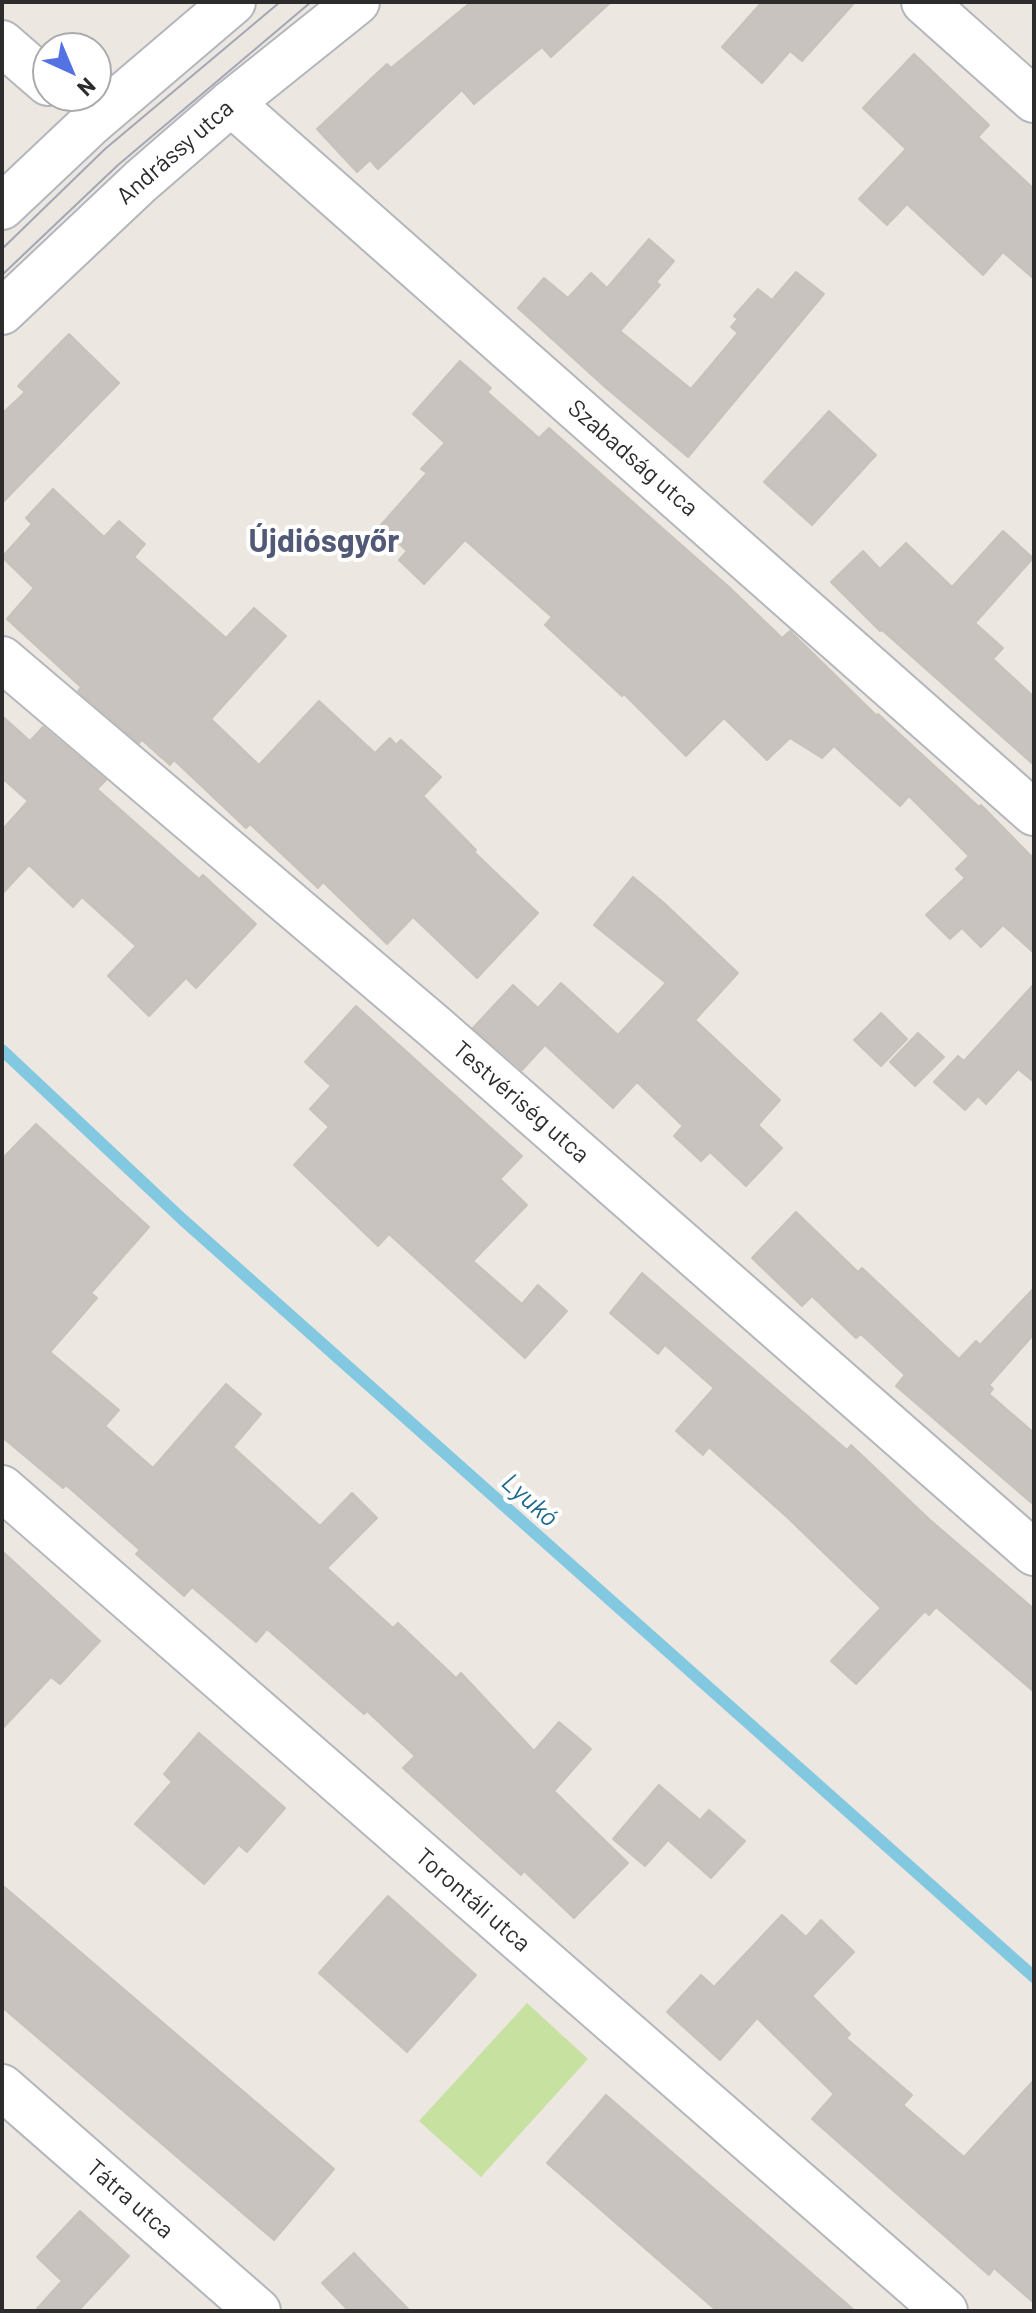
<!DOCTYPE html>
<html>
<head>
<meta charset="utf-8">
<style>
  body { margin:0 }
  #map { position:relative; width:1036px; height:2313px; overflow:hidden; background:#ece7e0; font-family:Barlow,sans-serif }
  canvas { display:block }
  .frame { position:absolute; inset:0; border:4px solid #2c2c2c; pointer-events:none }
  .north { position:absolute; left:32px; top:32px; width:80px; height:80px; box-sizing:border-box; background:#fff; border:2px solid #ababab; border-radius:50%; rotate:136deg; font-size:22px; font-weight:700; line-height:32px; text-align:center; color:#2c2c2c }
  .north::after { content:''; display:block; margin:auto; width:28px; height:36px; background:#5572e4; clip-path:polygon(50% 0,100% 100%,50% 72%,0 100%) }
</style>
</head>
<body>
<div id="map">
<canvas width="1036" height="2313"></canvas>
<div class="frame"></div>
<div class="north">N</div>
</div>
<script>
const ctx = document.querySelector('canvas').getContext('2d');
ctx.lineJoin = 'round';
function fill(path, color) { ctx.fillStyle = color; ctx.fill(path, 'evenodd'); }
const poly = rows => new Path2D(rows.map(r => 'M' + r).join(''));
function strokePath(path, color, width, dash) { ctx.strokeStyle = color; ctx.lineWidth = width; ctx.lineCap = dash ? 'butt' : 'round'; ctx.setLineDash(dash || []); ctx.stroke(path); }
function drawText(font, color, halo, rows, align = 'center') {
  ctx.font = font + ' Barlow,sans-serif'; ctx.lineWidth = 8; ctx.setLineDash([]); ctx.textBaseline = 'middle'; ctx.strokeStyle = halo; ctx.fillStyle = color; for (const [text, x, y, turn = 0] of rows) {
    ctx.save(); ctx.translate(x, y); ctx.rotate((+turn || 0) * Math.PI / 180); ctx.textAlign = isNaN(turn) ? turn : align; if (halo) ctx.strokeText(text, 0, 0); ctx.fillText(text, 0, 0); ctx.restore();
  }
}
fill(poly([
  [527,2003,588,2059,481,2177,419,2121]
]), '#c7e1a1');
strokePath(poly([
  [2,1050,182,1219,1034,1977]
]), '#81c8e0', 12);
const building = poly([
  [471,2,611,2,551,57,542,47,474,104,462,90,378,169,370,160,357,172,317,129,387,64,391,68,471,2],
  [762,2,855,2,802,61,790,51,762,83,722,47,762,2],
  [914,54,989,125,978,137,1034,189,1034,279,1003,252,983,275,907,204,887,225,859,199,906,149,863,108,914,54],
  [649,239,674,261,656,282,660,285,620,331,691,389,738,333,731,327,738,319,734,316,758,289,772,300,796,272,824,294,688,457,605,387,518,308,544,278,568,298,591,273,607,288,649,239],
  [69,334,119,383,2,503,2,414,25,392,18,386,69,334],
  [460,361,491,388,487,392,539,438,549,428,729,587,782,638,790,631,877,716,878,714,979,807,981,805,1034,859,1034,953,1003,925,981,947,962,928,950,939,926,915,965,878,956,869,969,856,909,796,900,806,834,746,822,758,790,738,767,760,724,718,686,756,624,694,622,696,545,625,552,617,465,540,424,584,399,560,407,551,380,526,427,473,421,469,445,443,413,414,460,361],
  [829,411,876,455,812,525,764,482,829,411],
  [53,489,104,537,119,521,145,544,134,557,226,638,254,608,286,636,211,719,259,765,319,701,375,753,390,738,396,745,401,740,441,777,423,796,476,850,474,852,538,913,477,978,413,917,387,944,323,882,318,888,250,824,246,828,174,760,170,765,142,740,139,743,78,691,81,687,7,619,34,588,2,557,32,524,26,518,53,489],
  [1003,531,1033,558,975,623,1003,648,993,659,1034,697,1034,765,882,630,880,631,831,582,863,551,880,569,906,543,952,587,1003,531],
  [2,716,30,741,43,727,106,780,97,789,199,879,203,875,256,924,196,988,186,978,149,1016,108,976,136,946,82,897,73,907,29,865,2,894,2,830,28,801,2,778,2,716],
  [633,877,664,903,738,973,695,1020,780,1100,758,1125,782,1148,746,1186,710,1152,701,1161,674,1136,683,1126,637,1082,613,1108,545,1045,522,1070,473,1028,513,985,538,1008,561,983,618,1035,666,983,594,925,633,877],
  [1034,984,1034,1082,1018,1069,986,1104,978,1096,965,1110,934,1082,958,1056,964,1061,1034,984],
  [356,1006,522,1156,500,1179,527,1205,473,1261,522,1304,538,1285,567,1311,525,1358,389,1234,378,1246,294,1165,329,1127,310,1109,331,1086,305,1062,356,1006],
  [881,1013,907,1039,881,1066,854,1040,881,1013],
  [918,1033,944,1057,915,1086,890,1062,918,1033],
  [36,1124,149,1227,91,1293,97,1298,50,1352,119,1410,105,1426,153,1468,226,1384,261,1414,233,1447,320,1526,352,1493,377,1518,327,1568,393,1628,398,1623,456,1678,461,1673,534,1751,559,1722,591,1749,554,1791,628,1863,574,1918,524,1871,521,1875,403,1768,415,1756,367,1711,364,1714,267,1629,256,1642,192,1587,184,1596,136,1554,140,1550,66,1485,63,1488,2,1437,2,1159,36,1124],
  [796,1212,858,1272,862,1268,959,1359,976,1341,980,1345,1034,1288,1034,1334,989,1385,993,1389,989,1394,1034,1433,1034,1505,896,1386,905,1375,861,1334,856,1338,812,1296,802,1306,752,1258,796,1212],
  [642,1273,847,1450,851,1445,930,1520,1034,1609,1034,1692,936,1607,929,1615,925,1611,856,1684,831,1661,881,1608,788,1518,709,1447,703,1455,676,1431,714,1388,665,1345,658,1354,610,1313,642,1273],
  [2,1551,100,1641,60,1684,51,1677,2,1729,2,1551],
  [199,1733,285,1808,247,1852,239,1845,204,1884,135,1824,172,1782,164,1774,199,1733],
  [659,1785,700,1820,709,1810,745,1841,711,1878,668,1840,645,1866,613,1839,659,1785],
  [2,1885,334,2169,274,2240,2,2007,2,1885],
  [388,1896,476,1975,407,2052,319,1973,388,1896],
  [782,1915,806,1937,821,1920,854,1952,812,1996,850,2034,846,2038,912,2095,903,2105,964,2157,1034,2080,1034,2303,994,2268,989,2275,812,2119,834,2094,757,2018,720,2060,667,2012,701,1975,714,1987,782,1915],
  [606,2095,763,2231,855,2311,717,2311,547,2163,606,2095],
  [80,2211,129,2256,78,2311,35,2311,62,2281,37,2257,80,2211],
  [354,2253,366,2266,410,2311,349,2311,322,2283,354,2253]
]);
fill(building, '#c8c3bf');
strokePath(building, '#c7c2ba', 2);
const street = poly([
  [924,2,1034,100],
  [2,43,48,83],
  [231,103,1034,813],
  [2,1488,945,2311],
  [2,2087,258,2311]
]);
const secondary = poly([
  [2,207,91,123,233,2],
  [2,312,141,181,231,103,357,2],
  [2,659,436,1028,1034,1553]
]);
strokePath(street, '#b4b6be', 48);
strokePath(secondary, '#b4b6be', 48);
strokePath(street, '#fff', 44);
strokePath(secondary, '#fff', 44);
strokePath(poly([
  [2,249,105,149,280,2],
  [2,275,118,165,311,2]
]), '#a3a6b4', 2);
drawText('24px', '#2c2c2c', '#fff', [
  ["Andrássy utca",175,152,-41],
  ["Szabadság utca",633,458,41],
  ["Testvériség utca",521,1102,41],
  ["Torontáli utca",473,1900,41],
  ["Tátra utca",130,2199,41]
]);
drawText('italic 26px', '#1f698d', '#fff', [
  ["Lyukó",530,1500,42]
]);
drawText('bold 32px', '#525977', '#fff', [
  ["Újdiósgyőr",324,541]
]);
</script>
</body>
</html>
